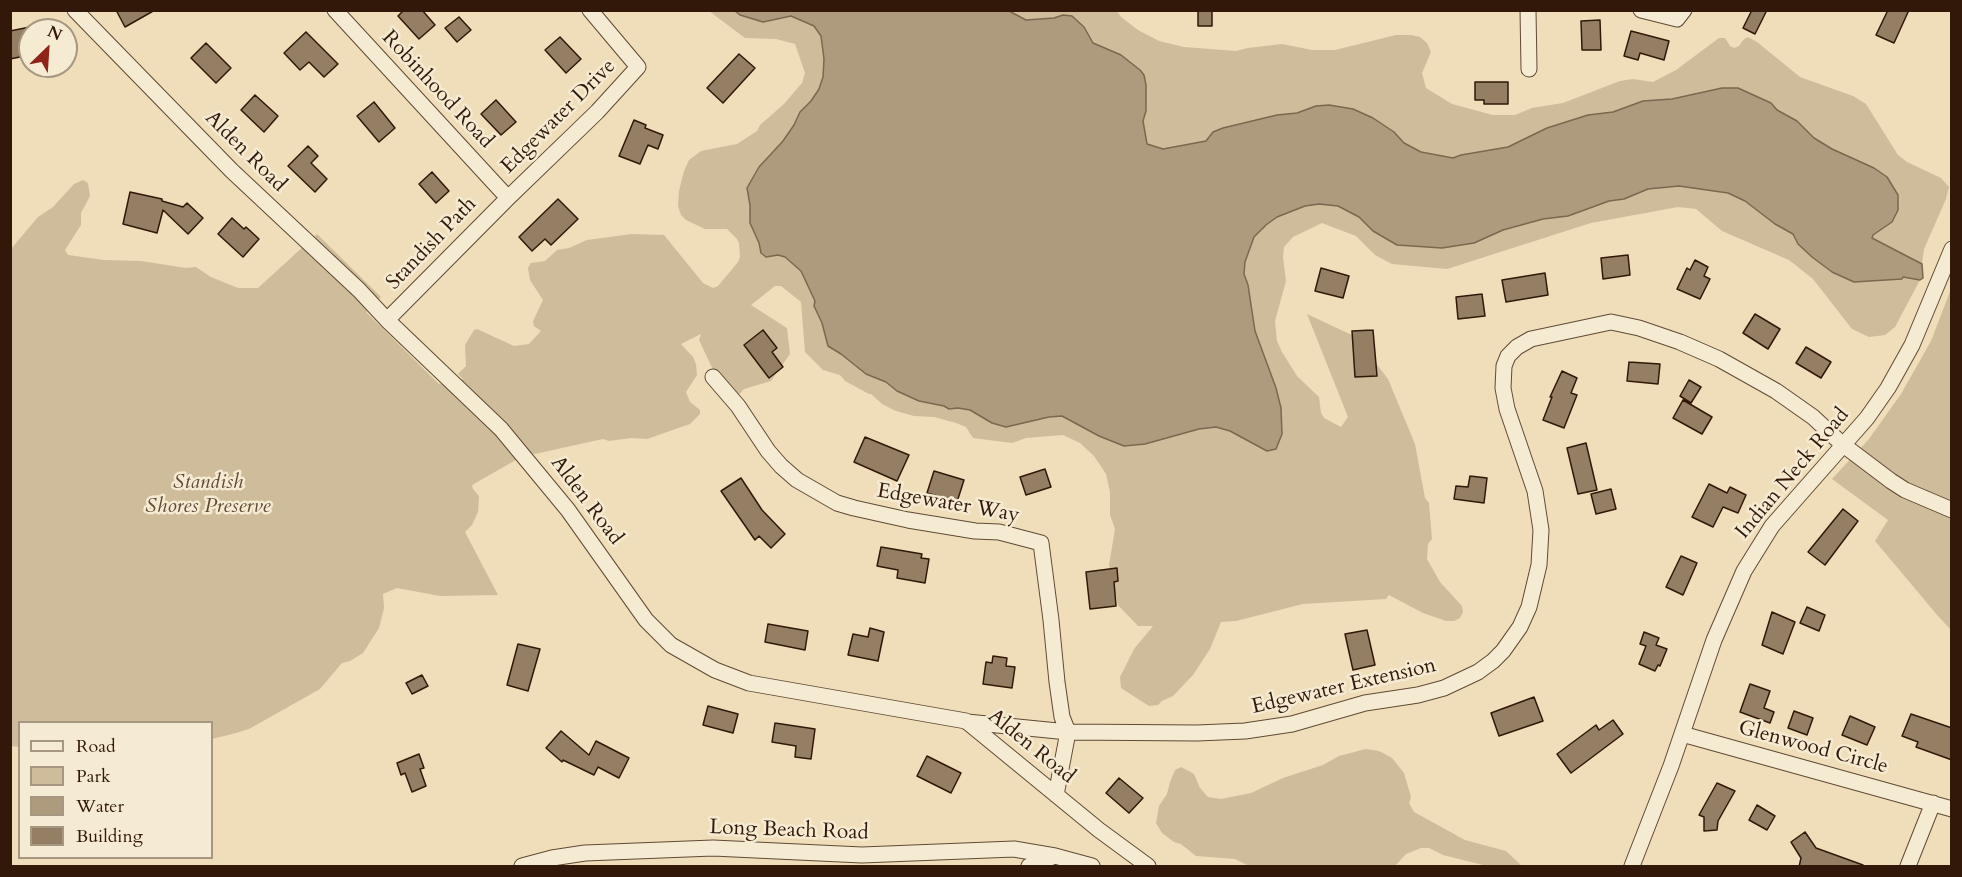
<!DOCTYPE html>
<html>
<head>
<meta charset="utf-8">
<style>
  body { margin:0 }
  #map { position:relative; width:1962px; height:877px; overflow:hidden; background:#efdeb9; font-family:Cardo,serif }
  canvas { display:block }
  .frame { position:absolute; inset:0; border:12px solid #311809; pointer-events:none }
  .legend { position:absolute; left:18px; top:721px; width:195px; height:138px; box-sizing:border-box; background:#f5ead2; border:2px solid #a79682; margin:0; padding:8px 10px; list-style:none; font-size:18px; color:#311809 }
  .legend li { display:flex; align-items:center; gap:12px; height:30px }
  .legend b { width:30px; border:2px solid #a79682 }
  .north { position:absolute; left:18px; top:18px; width:60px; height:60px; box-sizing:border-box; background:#f5ead2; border:2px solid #a79682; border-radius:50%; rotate:25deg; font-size:16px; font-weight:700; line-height:24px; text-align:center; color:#311809 }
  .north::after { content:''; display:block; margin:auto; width:21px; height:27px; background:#8f2418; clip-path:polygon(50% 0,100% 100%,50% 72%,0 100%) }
</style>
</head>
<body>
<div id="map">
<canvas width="1962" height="877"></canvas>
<div class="frame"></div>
<ul class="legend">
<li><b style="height:8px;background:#f5ead2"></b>Road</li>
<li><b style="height:16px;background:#cfbc9b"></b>Park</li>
<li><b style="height:16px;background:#ae9b7d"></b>Water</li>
<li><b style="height:16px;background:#947f65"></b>Building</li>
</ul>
<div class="north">N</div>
</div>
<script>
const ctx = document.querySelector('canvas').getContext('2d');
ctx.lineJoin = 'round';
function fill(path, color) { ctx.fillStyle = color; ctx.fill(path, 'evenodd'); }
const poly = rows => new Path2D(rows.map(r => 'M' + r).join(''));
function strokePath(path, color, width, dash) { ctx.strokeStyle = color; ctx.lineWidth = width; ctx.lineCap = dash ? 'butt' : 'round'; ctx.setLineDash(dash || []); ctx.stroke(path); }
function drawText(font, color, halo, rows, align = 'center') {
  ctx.font = font + ' Cardo,serif'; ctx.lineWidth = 5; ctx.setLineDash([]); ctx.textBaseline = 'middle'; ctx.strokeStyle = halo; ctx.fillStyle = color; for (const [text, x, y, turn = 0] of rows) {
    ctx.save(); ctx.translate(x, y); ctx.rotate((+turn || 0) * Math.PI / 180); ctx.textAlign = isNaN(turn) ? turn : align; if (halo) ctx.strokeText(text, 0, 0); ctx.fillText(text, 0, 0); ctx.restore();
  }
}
fill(poly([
  [709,11,735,11,740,15,763,22,791,16,814,26,821,36,824,60,823,77,819,89,811,101,800,112,794,125,783,141,759,167,747,188,750,205,750,223,759,243,761,253,766,257,778,255,785,257,801,271,815,301,814,306,822,323,828,346,841,354,866,374,887,382,897,391,918,401,944,406,949,409,958,408,970,410,992,423,1062,416,1099,436,1216,427,1230,431,1267,451,1281,408,1276,388,1255,331,1248,285,1244,274,1245,262,1254,237,1266,225,1277,217,1305,206,1319,204,1338,206,1359,217,1373,231,1474,243,1503,230,1543,219,1568,216,1609,201,1624,199,1648,189,1679,186,1728,193,1745,201,1775,224,1793,234,1798,244,1854,282,1902,279,1902,277,1920,280,1895,327,1885,335,1869,337,1852,329,1813,279,1789,260,1722,231,1696,209,1678,207,1591,223,1447,269,1392,264,1375,255,1356,236,1322,223,1293,237,1284,247,1283,257,1286,281,1275,321,1277,341,1282,352,1297,376,1319,397,1321,413,1324,418,1341,427,1348,417,1307,314,1356,337,1388,379,1415,444,1425,498,1429,503,1432,539,1428,544,1427,559,1440,582,1462,606,1463,612,1460,618,1454,621,1446,621,1423,613,1389,595,1386,599,1303,604,1236,621,1221,622,1210,649,1193,675,1173,696,1162,701,1158,705,1149,706,1121,688,1120,677,1134,649,1153,626,1138,626,1118,605,1109,565,1115,529,1110,515,1110,492,1106,474,1094,456,1080,443,1063,435,1026,438,1012,443,973,438,966,427,956,423,934,417,914,416,896,411,882,404,871,394,869,394,845,381,840,375,823,370,805,352,801,302,781,286,775,286,751,305,787,328,790,354,771,381,744,389,735,399,714,372,699,340,701,334,681,344,693,357,696,364,697,375,686,392,690,402,700,410,700,414,690,424,647,439,631,438,609,441,603,439,521,457,472,485,473,489,479,496,478,512,472,525,465,532,498,595,440,596,397,588,383,594,384,608,379,628,363,653,350,661,342,663,320,689,249,729,236,733,212,739,212,722,20,722,19,747,11,746,11,249,38,217,53,207,74,184,83,180,88,183,90,196,81,213,81,225,65,250,68,255,104,260,141,261,186,268,196,267,211,277,238,288,258,288,317,234,381,297,366,312,439,384,463,379,458,374,466,366,465,345,474,330,477,329,514,346,529,344,541,331,534,326,533,321,543,300,530,280,528,268,531,263,545,261,557,250,569,248,587,240,632,234,664,235,703,283,713,288,718,286,738,262,740,257,739,243,737,239,727,229,705,229,686,220,681,215,678,206,679,191,684,171,689,160,701,151,737,144,757,131,760,125,784,104,802,83,805,73,795,44,776,39,745,38],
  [1009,11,1117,11,1121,17,1138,30,1159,41,1184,47,1236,51,1248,48,1282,44,1312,50,1335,50,1396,35,1411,35,1420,37,1427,43,1431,52,1422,73,1426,88,1452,104,1493,115,1515,115,1532,108,1563,103,1620,81,1633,79,1653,82,1676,70,1719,38,1725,38,1730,46,1734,48,1739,46,1744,39,1748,37,1757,42,1800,77,1853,96,1866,104,1898,155,1907,162,1941,178,1949,187,1946,199,1924,249,1922,264,1872,238,1873,235,1892,222,1874,168,1832,149,1814,138,1797,121,1777,110,1771,103,1672,99,1643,101,1613,112,1588,115,1547,128,1508,147,1461,155,1453,158,1421,152,1403,143,1394,132,1316,106,1297,113,1277,115,1213,133,1206,141,1163,149,1147,144,1143,121,1146,111,1121,55,1093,43,1084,27,1063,15,1054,18,1026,20],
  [1951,289,1951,630,1938,616,1875,541,1888,520,1832,479,1869,439,1901,394,1931,341],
  [1366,749,1379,751,1392,758,1404,773,1411,797,1409,803,1414,812,1465,840,1506,851,1522,866,1487,866,1443,855,1429,848,1421,848,1406,854,1395,866,1249,866,1235,859,1196,856,1181,844,1174,842,1162,833,1156,823,1159,806,1167,794,1170,782,1175,770,1181,767,1194,774,1200,788,1208,797,1221,799,1251,793,1283,778,1323,765,1339,756]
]), '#cfbc9b');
const water = poly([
  [1009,11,1026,20,1054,18,1063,15,1072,16,1084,27,1093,43,1121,55,1140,70,1144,75,1146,85,1146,111,1143,121,1147,144,1163,149,1206,141,1213,132,1223,128,1277,115,1297,113,1316,106,1329,105,1353,109,1373,118,1394,132,1404,143,1421,152,1453,158,1461,155,1508,147,1547,128,1588,115,1613,112,1643,101,1672,99,1722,88,1738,88,1771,103,1777,110,1797,121,1814,138,1832,149,1874,168,1887,177,1898,195,1898,210,1892,222,1873,235,1872,238,1922,264,1923,278,1920,280,1903,277,1902,279,1854,282,1832,272,1812,257,1798,244,1793,234,1775,224,1745,201,1728,193,1679,186,1648,189,1624,199,1609,201,1568,216,1543,219,1503,230,1474,243,1442,248,1397,245,1373,231,1359,217,1338,206,1319,204,1305,206,1277,217,1266,225,1254,237,1245,262,1244,274,1248,285,1255,331,1276,388,1281,408,1282,434,1276,449,1267,451,1230,431,1216,427,1199,429,1145,444,1124,446,1099,436,1062,416,1049,417,1006,427,992,423,970,410,958,408,949,409,944,406,919,401,897,391,886,382,866,374,841,354,828,346,822,323,814,306,815,301,801,271,785,257,778,255,766,257,761,253,759,243,750,223,750,205,747,188,759,167,783,141,794,125,800,112,811,101,819,89,823,77,824,59,821,36,814,26,791,16,763,22,740,15,735,11,1009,11]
]);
fill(water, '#ae9b7d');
strokePath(water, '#7c674f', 1.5);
const building = poly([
  [116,10,155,10,125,27,116,10],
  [404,10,422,10,435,25,419,39,398,16,404,10],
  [1198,10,1212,10,1212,26,1198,26,1198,10],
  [1752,10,1767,10,1755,34,1743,28,1752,10],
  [1888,10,1909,10,1894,43,1876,35,1888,10],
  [459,17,471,30,457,42,445,28,459,17],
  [1600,20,1601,50,1582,50,1581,21,1600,20],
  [30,27,30,55,10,59,10,31,30,27],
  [1631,31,1669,41,1664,60,1640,53,1638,60,1624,56,1631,31],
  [306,32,338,64,324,77,309,62,300,70,284,53,306,32],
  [560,37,581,59,566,73,545,50,560,37],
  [206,43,231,68,216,83,191,58,206,43],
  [739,54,755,68,723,103,707,88,739,54],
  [1475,82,1508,82,1508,104,1484,104,1484,100,1475,100,1475,82],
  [255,95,278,116,264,132,241,110,255,95],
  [496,100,516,122,501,135,481,114,496,100],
  [374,102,395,128,379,142,357,116,374,102],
  [634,120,646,125,645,128,663,135,658,149,648,145,640,164,619,156,634,120],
  [308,146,318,156,311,163,327,179,315,192,288,166,308,146],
  [432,172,449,191,436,203,419,184,432,172],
  [130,192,162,199,162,201,183,207,187,203,203,218,188,234,163,210,157,233,123,224,130,192],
  [558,199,578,219,551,245,545,239,532,251,519,237,558,199],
  [232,218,244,229,246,227,259,239,243,257,218,234,232,218],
  [1628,255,1630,275,1603,279,1601,258,1628,255],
  [1695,260,1708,267,1704,276,1710,279,1700,299,1677,289,1687,268,1690,270,1695,260],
  [1321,268,1349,276,1343,298,1315,291,1321,268],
  [1545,273,1548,295,1506,302,1502,280,1545,273],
  [1482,294,1485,316,1458,319,1456,297,1482,294],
  [1755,314,1780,329,1768,349,1743,333,1755,314],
  [763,330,777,348,772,352,783,367,769,378,744,345,763,330],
  [1373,330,1377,376,1355,377,1352,331,1373,330],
  [1806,347,1831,362,1821,378,1796,363,1806,347],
  [1629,362,1660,364,1658,384,1627,381,1629,362],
  [1562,371,1577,378,1571,393,1577,395,1564,428,1543,420,1552,397,1550,397,1562,371],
  [1689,380,1701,387,1691,403,1680,396,1689,380],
  [1683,400,1712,417,1702,434,1673,418,1683,400],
  [865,437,909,455,897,481,854,462,865,437],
  [1586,443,1597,490,1578,494,1567,448,1586,443],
  [1045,469,1051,487,1026,495,1020,477,1045,469],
  [934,471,964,480,957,502,927,493,934,471],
  [1470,476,1487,478,1484,503,1454,499,1456,486,1468,487,1470,476],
  [741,478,762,510,785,534,771,548,759,536,755,540,721,491,741,478],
  [1709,484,1727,493,1730,487,1746,495,1738,513,1723,507,1713,527,1692,517,1709,484],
  [1611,489,1616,509,1596,514,1591,494,1611,489],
  [1843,509,1858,521,1825,565,1808,552,1843,509],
  [881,547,922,554,921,558,929,559,925,583,897,578,898,570,877,566,881,547],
  [1681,556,1697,563,1683,595,1666,587,1681,556],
  [1117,568,1118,581,1114,582,1116,606,1090,609,1086,572,1117,568],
  [1807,607,1825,615,1819,631,1800,623,1807,607],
  [1772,612,1795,622,1783,654,1762,645,1772,612],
  [768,624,808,631,805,650,765,642,768,624],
  [870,628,884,632,878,661,848,655,853,634,868,637,870,628],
  [1367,630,1375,665,1353,670,1345,634,1367,630],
  [1644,632,1659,638,1656,645,1667,649,1660,666,1658,665,1655,671,1639,664,1646,646,1640,644,1644,632],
  [518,644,540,649,528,691,507,685,518,644],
  [993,656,1007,658,1006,666,1015,667,1012,688,983,684,986,662,992,663,993,656],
  [422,675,428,686,412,694,406,683,422,675],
  [1750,684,1770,691,1764,708,1774,712,1770,723,1740,712,1750,684],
  [1534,697,1543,721,1499,736,1491,713,1534,697],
  [708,706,738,714,733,733,703,725,708,706],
  [1794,711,1813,718,1807,735,1788,728,1794,711],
  [1911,714,1952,728,1952,760,1916,747,1918,742,1902,736,1911,714],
  [1850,716,1875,727,1867,745,1842,735,1850,716],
  [1613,720,1623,734,1571,773,1557,754,1596,725,1599,730,1613,720],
  [775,723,815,729,811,759,795,757,796,746,772,742,775,723],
  [561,731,589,755,596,741,629,758,619,778,598,767,594,775,563,760,562,762,546,748,561,731],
  [419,754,424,768,420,769,426,786,412,792,405,773,401,775,397,763,419,754],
  [927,756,961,773,951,793,917,776,927,756],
  [1119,778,1143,798,1129,813,1106,793,1119,778],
  [1717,783,1735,791,1718,821,1717,830,1704,831,1704,817,1699,815,1717,783],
  [1757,805,1775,816,1767,830,1749,820,1757,805],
  [1805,832,1816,848,1863,865,1863,867,1799,867,1801,858,1791,842,1805,832]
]);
fill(building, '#947f65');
strokePath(building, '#311809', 1.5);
const minor = poly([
  [75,10,232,171,359,290,387,320,501,429,568,510,646,620,671,645,715,670,749,683,966,721,1099,830,1148,866],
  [335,10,508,198],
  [1528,10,1529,69],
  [1641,10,1677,19,1684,10],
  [387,320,508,198,597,112,638,67,590,10],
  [713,377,738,406,768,451,781,466,797,480,837,503,854,508,908,520,975,531,999,532,1041,543,1051,620,1057,682,1062,717,1068,732,967,722],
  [1682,734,1952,809],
  [1056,795,1068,732,1197,733,1245,731,1292,724,1365,703,1418,695,1444,688,1478,672,1493,661,1503,651,1520,627,1529,607,1539,565,1541,530,1535,491,1507,409,1503,388,1504,366,1508,356,1517,347,1531,339,1611,322,1639,328,1680,342,1719,359,1776,391,1813,417,1842,444,1891,481,1905,490,1952,510],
  [522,866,552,858,585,853,713,848,862,855,1014,849,1055,856],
  [1029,866,1055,856,1092,866],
  [1632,866,1671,766,1714,640,1744,571,1772,526,1867,418,1888,388,1912,345,1952,249],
  [1908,866,1933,803]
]);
strokePath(minor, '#604a35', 17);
strokePath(minor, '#f5ead2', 15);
drawText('21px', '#311809', '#f5ead2', [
  ["Robinhood Road",437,90,47],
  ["Edgewater Drive",559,117,-45],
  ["Alden Road",245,152,45],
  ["Standish Path",432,244,-46],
  ["Indian Neck Road",1793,474,-50],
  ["Alden Road",586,501,53],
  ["Edgewater Way",948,504,10],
  ["Edgewater Extension",1344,687,-13],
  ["Alden Road",1031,747,39],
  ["Glenwood Circle",1813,748,15],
  ["Long Beach Road",789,831,2]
]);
drawText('italic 21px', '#604935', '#f5ead2', [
  ["Standish",208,483],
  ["Shores Preserve",208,507]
]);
</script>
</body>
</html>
